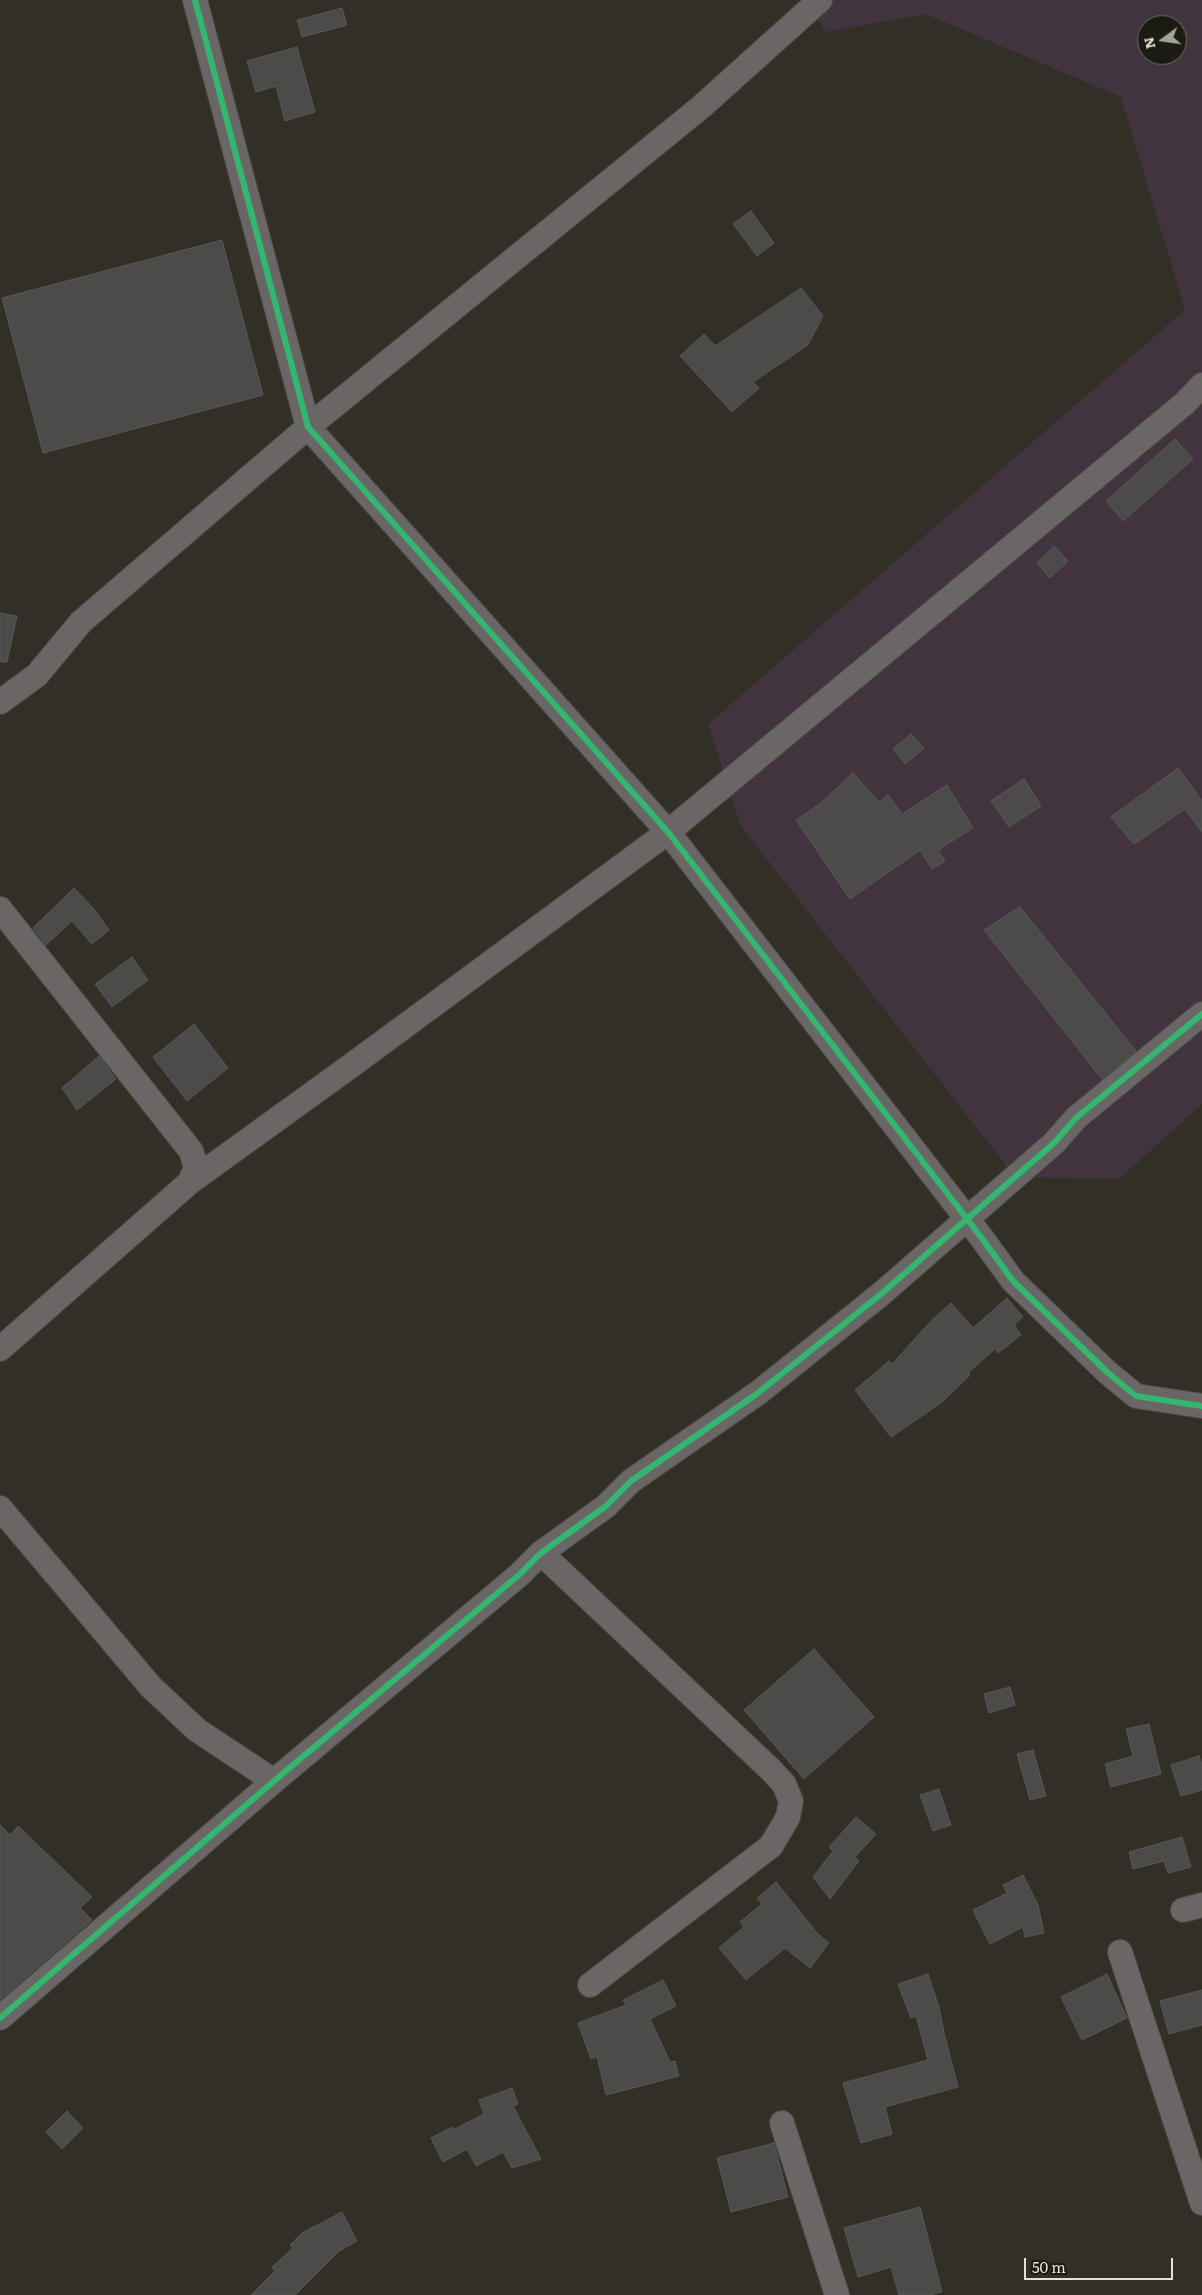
<!DOCTYPE html>
<html>
<head>
<meta charset="utf-8">
<style>
  body { margin:0 }
  #map { position:relative; width:1202px; height:2295px; overflow:hidden; background:#323026; font-family:Literata,serif }
  canvas { display:block }
  .north { position:absolute; left:1137px; top:15px; width:50px; height:50px; box-sizing:border-box; background:#1c1b13; border:1px solid #6c6a61; border-radius:50%; rotate:256deg; font-size:14px; font-weight:700; line-height:20px; text-align:center; color:#e3e1d6 }
  .north::after { content:''; display:block; margin:auto; width:18px; height:22px; background:#a5a398; clip-path:polygon(50% 0,100% 100%,50% 72%,0 100%) }
  .scale { position:absolute; left:1024px; top:2258px; width:149px; height:22px; box-sizing:border-box; border:2px solid #e3e1d6; border-top:0; padding-left:6px; font-size:15px; line-height:18px; white-space:nowrap; color:#e3e1d6; -webkit-text-stroke:4px #1c1b13; paint-order:stroke }
</style>
</head>
<body>
<div id="map">
<canvas width="1202" height="2295"></canvas>
<div class="north">N</div>
<div class="scale">50 m</div>
</div>
<script>
const ctx = document.querySelector('canvas').getContext('2d');
ctx.lineJoin = 'round';
function fill(path, color) { ctx.fillStyle = color; ctx.fill(path, 'evenodd'); }
const poly = rows => new Path2D(rows.map(r => 'M' + r).join(''));
function strokePath(path, color, width, dash) { ctx.strokeStyle = color; ctx.lineWidth = width; ctx.lineCap = dash ? 'butt' : 'round'; ctx.setLineDash(dash || []); ctx.stroke(path); }
fill(poly([
  [806,0,1202,0,1202,1104,1119,1179,1015,1177,741,826,708,724,1185,310,1121,97,926,14,826,32],
  [1147,25,1177,25,1177,55,1147,55]
]), '#41343f');
const building = poly([
  [342,8,347,25,302,37,297,20,342,8],
  [297,47,315,112,285,121,276,86,256,92,247,61,297,47],
  [751,211,774,243,757,256,733,224,751,211],
  [222,240,263,395,43,453,2,298,222,240],
  [801,288,823,316,808,345,753,382,759,388,732,412,680,356,704,334,715,346,801,288],
  [1175,439,1193,459,1123,521,1106,501,1175,439],
  [1054,546,1068,561,1050,578,1037,563,1054,546],
  [0,613,17,616,7,662,0,662,0,613],
  [911,734,924,748,905,764,893,749,911,734],
  [1178,768,1202,801,1202,832,1185,809,1134,844,1111,817,1178,768],
  [853,773,879,802,888,795,902,814,947,785,973,828,938,850,945,861,932,869,920,850,850,899,796,820,821,803,853,773],
  [1024,779,1041,806,1009,827,991,801,1024,779],
  [74,888,93,908,109,930,92,944,72,921,46,945,33,928,74,888],
  [1020,907,1136,1051,1102,1079,984,930,1020,907],
  [132,957,148,980,112,1007,95,984,132,957],
  [194,1024,228,1068,187,1101,153,1057,194,1024],
  [99,1056,116,1079,77,1110,62,1088,99,1056],
  [1007,1298,1023,1317,1014,1325,1021,1335,998,1353,995,1349,968,1373,970,1375,941,1403,891,1437,855,1390,889,1361,892,1364,931,1321,951,1303,973,1328,1007,1298],
  [814,1649,874,1717,804,1779,744,1710,814,1649],
  [1010,1687,1015,1705,989,1713,984,1694,1010,1687],
  [1149,1724,1161,1774,1111,1787,1105,1764,1133,1756,1126,1729,1149,1724],
  [1033,1750,1046,1796,1030,1800,1017,1754,1033,1750],
  [1199,1756,1202,1765,1202,1790,1181,1796,1171,1765,1199,1756],
  [939,1789,951,1825,933,1831,920,1795,939,1789],
  [856,1817,876,1834,855,1857,859,1861,830,1899,813,1877,833,1851,829,1847,856,1817],
  [0,1825,10,1835,18,1826,92,1897,80,1908,92,1920,0,2000,0,1825],
  [1182,1837,1191,1867,1168,1873,1164,1861,1133,1869,1129,1852,1182,1837],
  [1023,1875,1038,1905,1044,1933,1025,1937,1023,1927,990,1944,973,1910,1007,1893,1003,1885,1023,1875],
  [776,1882,818,1934,829,1943,810,1968,785,1948,746,1980,719,1948,744,1927,740,1922,762,1904,757,1898,776,1882],
  [928,1974,939,2007,944,2033,958,2087,885,2107,892,2134,861,2143,843,2083,928,2060,916,2016,911,2018,898,1984,928,1974],
  [1107,1974,1127,2018,1082,2040,1061,1997,1107,1974],
  [663,1980,676,2006,650,2019,670,2062,675,2061,679,2076,606,2095,597,2056,591,2059,578,2023,626,2005,623,2000,663,1980],
  [1202,1990,1202,2025,1169,2034,1160,2001,1202,1990],
  [512,2088,518,2104,513,2106,541,2159,512,2168,503,2152,476,2166,467,2149,443,2162,431,2138,452,2127,453,2130,484,2114,479,2100,512,2088],
  [67,2111,83,2128,62,2149,46,2132,67,2111],
  [774,2143,788,2197,731,2212,717,2158,774,2143],
  [920,2207,942,2292,930,2295,899,2295,891,2267,858,2277,844,2228,920,2207],
  [342,2212,357,2241,339,2251,295,2295,251,2295,275,2271,272,2267,293,2248,290,2245,302,2233,342,2212]
]);
fill(building, '#4c4b4a');
strokePath(building, '#585756', 1);
const minor = poly([
  [195,0,308,427,668,832,981,1237,1013,1281,1107,1372,1136,1396,1202,1406],
  [0,702,37,675,81,622,308,427,701,107,820,0],
  [0,909,191,1151,196,1167,190,1182,0,1349],
  [190,1182,352,1065,668,832,1185,403,1202,385],
  [0,1508,151,1687,197,1730,274,1781],
  [541,1553,770,1769,784,1784,791,1801,788,1817,771,1846,590,1985],
  [1183,1910,1202,1905],
  [1120,1952,1202,2203],
  [0,2018,274,1781,519,1575,541,1553,606,1506,631,1481,758,1393,881,1294,1054,1143,1076,1118,1202,1014],
  [782,2123,837,2295]
]);
strokePath(minor, '#4d4b43', 26);
strokePath(minor, '#6a6665', 24);
strokePath(poly([
  [195,0,308,427,668,832,981,1237,1013,1281,1107,1372,1136,1396,1202,1406],
  [0,2018,274,1781,519,1575,541,1553,606,1506,631,1481,758,1393,881,1294,1054,1143,1076,1118,1202,1014]
]), '#33b770', 6);
</script>
</body>
</html>
